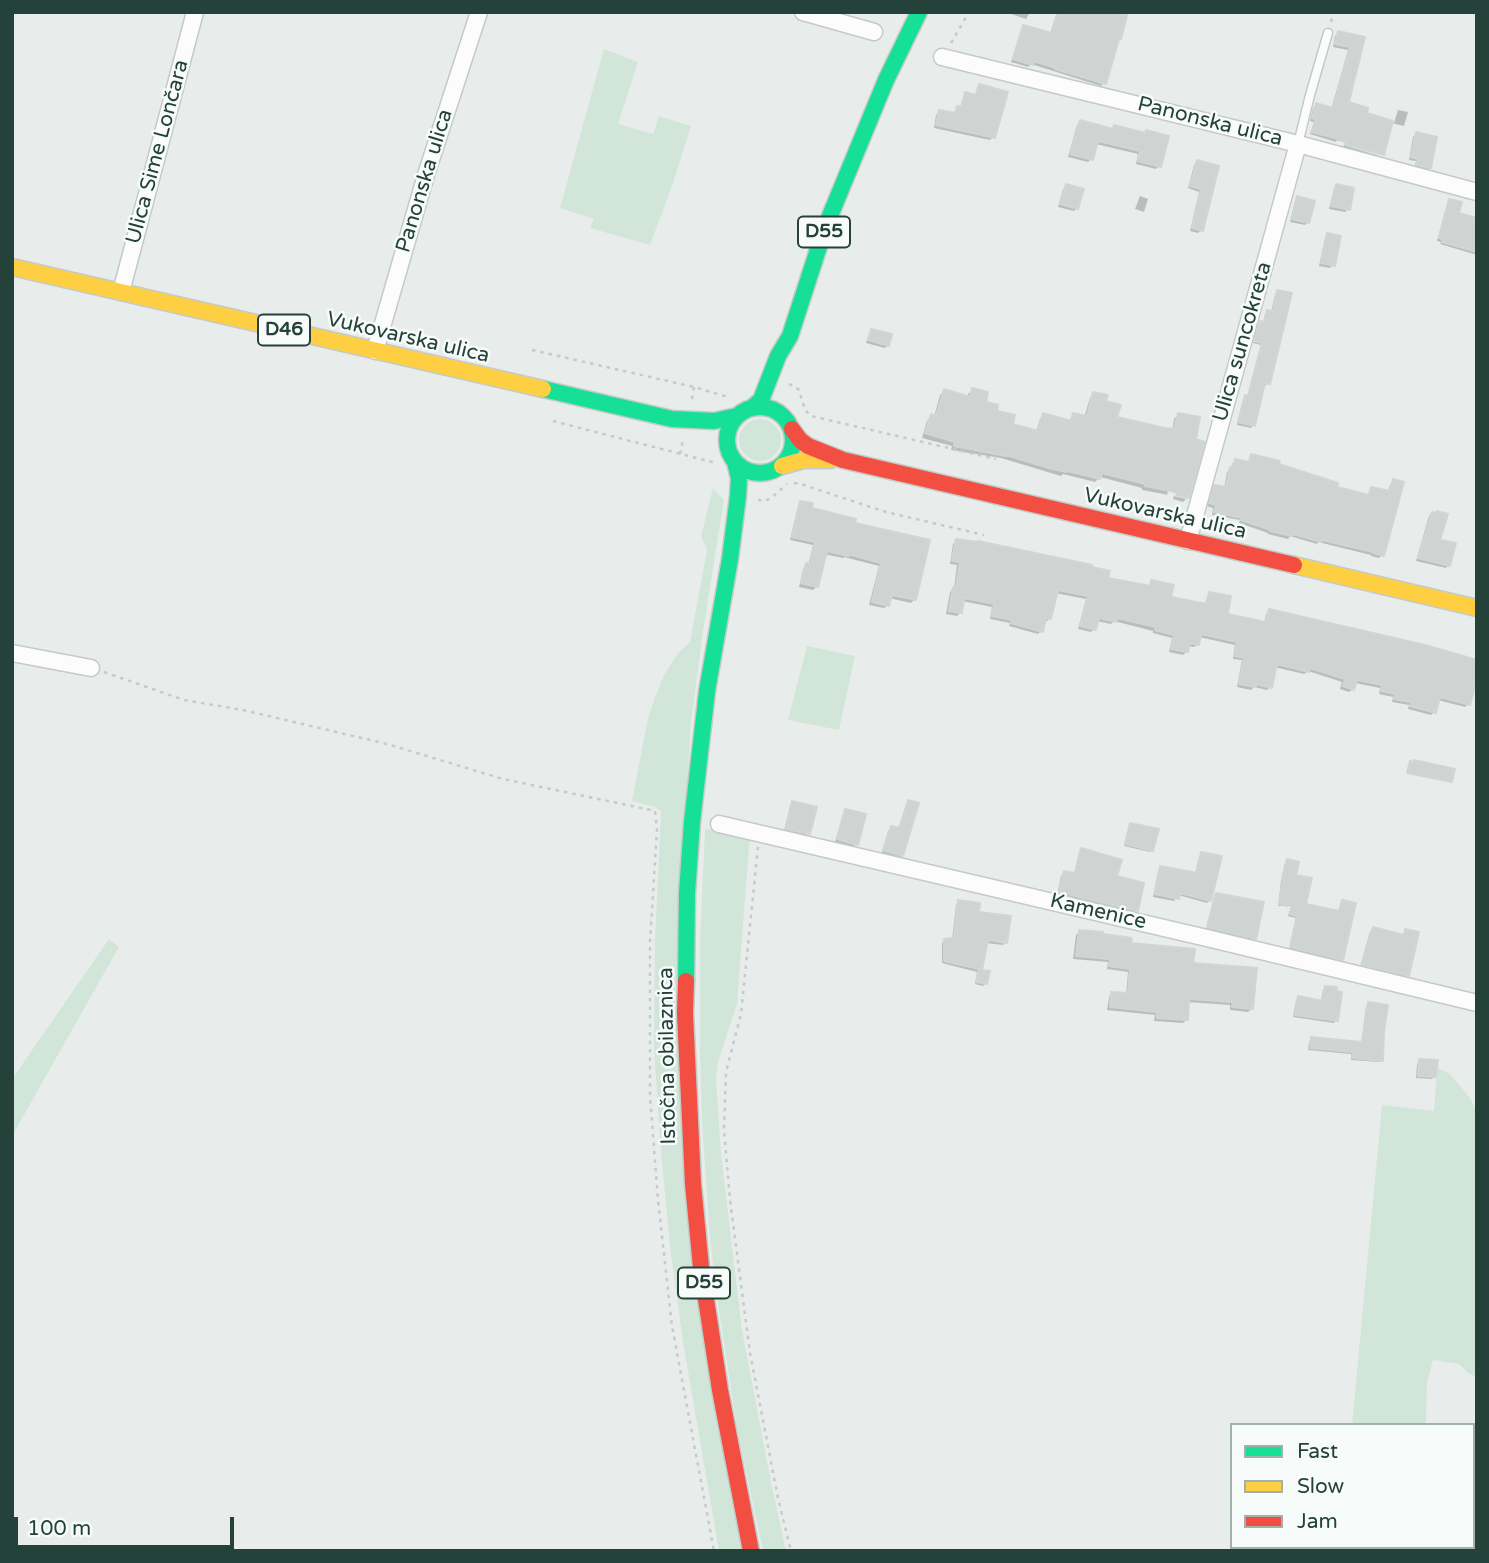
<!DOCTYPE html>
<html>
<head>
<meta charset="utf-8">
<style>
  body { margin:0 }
  #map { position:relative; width:1489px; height:1563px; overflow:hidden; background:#e8edeb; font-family:"Varela Round",sans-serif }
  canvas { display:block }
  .frame { position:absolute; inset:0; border:14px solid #24423a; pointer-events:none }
  .legend { position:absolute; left:1230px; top:1423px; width:245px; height:126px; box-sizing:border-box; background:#f7fbf9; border:2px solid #a3b1ad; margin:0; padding:9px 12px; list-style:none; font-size:21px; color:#24423a }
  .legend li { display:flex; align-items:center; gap:14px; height:35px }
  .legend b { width:35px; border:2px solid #a3b1ad }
  .scale { position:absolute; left:14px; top:1517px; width:220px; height:32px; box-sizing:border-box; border:4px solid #24423a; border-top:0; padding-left:9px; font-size:21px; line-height:24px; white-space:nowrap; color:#24423a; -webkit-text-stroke:5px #f7fbf9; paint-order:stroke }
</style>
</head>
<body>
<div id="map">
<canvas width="1489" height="1563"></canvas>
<div class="frame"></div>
<ul class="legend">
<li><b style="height:9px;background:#16e098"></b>Fast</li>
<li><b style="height:9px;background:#ffcf43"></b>Slow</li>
<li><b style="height:9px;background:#f24e42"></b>Jam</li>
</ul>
<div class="scale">100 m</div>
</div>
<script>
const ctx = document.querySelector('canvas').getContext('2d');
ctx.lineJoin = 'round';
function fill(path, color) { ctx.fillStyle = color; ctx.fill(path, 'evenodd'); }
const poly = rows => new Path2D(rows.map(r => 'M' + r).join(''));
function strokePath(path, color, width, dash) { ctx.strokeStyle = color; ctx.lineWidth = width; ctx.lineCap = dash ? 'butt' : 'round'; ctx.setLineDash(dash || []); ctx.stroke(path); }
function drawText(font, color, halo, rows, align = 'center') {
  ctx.font = font + ' "Varela Round",sans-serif'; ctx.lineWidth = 5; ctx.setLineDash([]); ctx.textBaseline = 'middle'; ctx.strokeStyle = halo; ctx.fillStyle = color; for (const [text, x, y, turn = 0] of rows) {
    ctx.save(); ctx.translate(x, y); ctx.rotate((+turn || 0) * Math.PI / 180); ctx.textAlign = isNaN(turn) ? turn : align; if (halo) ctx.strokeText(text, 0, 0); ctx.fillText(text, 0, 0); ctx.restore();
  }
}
fill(poly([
  [604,49,638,62,618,124,653,134,659,116,691,126,672,186,650,245,590,228,594,219,560,208],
  '739 440a21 21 0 1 1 42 0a21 21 0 1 1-42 0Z',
  [713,488,724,500,703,631,691,722,675,999,743,1551,719,1551,683,1342,670,1246,660,1141,654,1048,655,941,661,811,655,807,632,801,648,718,654,700,664,675,678,653,690,642,707,550,701,537],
  [807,646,855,656,839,730,788,720],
  [705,829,752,836,749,847,737,1004,718,1062,716,1079,721,1154,742,1330,771,1482,786,1551,763,1551,737,1428,719,1310,710,1240,702,1122,700,1055,700,942],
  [109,939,119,947,12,1136,12,1079],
  [1437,1068,1450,1074,1470,1098,1477,1113,1477,1377,1468,1373,1459,1364,1433,1360,1427,1383,1426,1425,1352,1425,1382,1105,1434,1111]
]), '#d1e6d8');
fill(poly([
  [1012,12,1030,12,1026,19,1011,14],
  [1057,12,1109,12,1117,41,1104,83,1101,86,1031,64,1028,67,1011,62,1021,30,1023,27,1050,34],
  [1338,33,1363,38,1346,103,1365,114,1394,123,1398,110,1408,112,1404,126,1391,123,1383,153,1337,140,1336,142,1310,134,1314,122,1310,121,1313,108,1316,105,1331,110,1348,50,1333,47,1335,36],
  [980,86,993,137,990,140,934,128,936,115,939,112,953,114,957,108,960,109,963,97,966,94,975,96,977,89],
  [1080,122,1111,130,1114,127,1159,166,1156,169,1136,164,1138,154,1096,144,1091,159,1088,162,1068,157,1077,125],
  [1416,134,1430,167,1427,170,1414,168,1416,161,1409,160,1413,137],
  [1344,145,1380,156,1379,157,1343,147],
  [1197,162,1217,167,1201,230,1198,233,1190,231,1199,192,1188,188,1194,165],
  [1066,186,1077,208,1074,211,1058,207,1063,189],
  [1337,186,1348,209,1345,212,1329,209,1334,189],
  [1140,196,1148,199,1144,212,1135,209],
  [1298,198,1308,222,1305,225,1290,222,1295,201],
  [1450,201,1457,214,1477,220,1477,255,1440,244,1441,242,1437,241,1447,204],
  [1328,235,1333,265,1330,268,1319,266,1325,238],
  [1278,292,1268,383,1265,386,1263,385,1253,425,1251,428,1237,425,1243,400,1247,397,1261,345,1253,343,1258,325,1261,323,1263,323,1265,314,1268,312,1271,312,1275,295],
  [872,331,888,345,885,348,866,343,869,334],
  [973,390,984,403,1011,425,1036,432,1040,419,1044,415,1068,422,1073,415,1084,418,1090,398,1094,394,1104,402,1115,418,1172,431,1174,419,1178,415,1187,496,1168,491,1167,494,1169,495,1142,490,1142,488,1100,477,1095,482,1063,474,1061,476,1001,458,951,450,952,446,922,438,927,421,931,416,934,417,940,395,944,391,967,398,968,394],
  [1252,456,1335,489,1368,497,1369,492,1372,489,1388,492,1390,485,1393,481,1382,555,1379,558,1371,556,1371,555,1318,542,1317,544,1290,536,1288,539,1268,534,1268,533,1239,523,1240,520,1212,515,1213,508,1207,506,1212,490,1215,487,1224,489,1227,472,1231,468,1232,464,1235,461,1247,463],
  [1174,496,1186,499,1183,502,1173,499],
  [801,502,810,509,853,524,915,599,911,603,889,598,888,605,884,608,869,605,879,566,844,557,843,558,824,554,816,587,813,590,799,587,803,569,808,566,813,545,790,540,798,506],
  [1432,513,1438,541,1449,565,1446,568,1416,561,1429,516],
  [956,541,1106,580,1148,587,1152,582,1169,598,1205,605,1207,597,1210,594,1225,615,1264,623,1266,614,1269,611,1477,661,1477,684,1474,683,1468,704,1465,707,1438,700,1435,712,1431,715,1408,709,1409,705,1392,702,1393,697,1379,694,1380,688,1355,683,1353,689,1349,692,1340,689,1342,682,1308,671,1304,674,1274,667,1270,687,1267,690,1254,687,1251,690,1237,687,1242,660,1233,659,1235,645,1199,637,1198,644,1194,647,1187,646,1186,652,1183,655,1169,652,1172,638,1153,633,1153,631,1114,621,1111,624,1096,621,1094,629,1091,632,1078,629,1086,599,1055,593,1049,619,1046,622,1043,621,1041,631,1038,634,1009,626,1010,623,990,619,992,607,962,601,961,612,957,616,946,614,950,592,954,589,957,565,950,564,953,544],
  [1409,764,1451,782,1407,773],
  [908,802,902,855,899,858,882,853,888,831,891,828,898,830,906,805],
  [793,803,808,833,805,836,784,831,790,806],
  [846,811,856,844,853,847,835,842,843,814],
  [1129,827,1152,850,1150,852,1124,846],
  [1082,850,1115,878,1136,910,1133,913,1057,895,1061,876,1064,873,1074,875,1079,852],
  [1202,854,1210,900,1207,903,1178,895,1174,901,1153,897,1158,871,1161,868,1195,875,1199,857],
  [1288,861,1304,905,1338,913,1340,905,1342,902,1342,959,1339,962,1289,950,1296,918,1288,916,1291,906,1278,906,1281,881,1285,863],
  [1216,895,1254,938,1251,941,1206,930,1214,897],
  [959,902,977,913,1005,942,1003,945,986,943,980,971,986,983,983,986,975,984,977,972,942,963,942,943,945,940,952,940,956,905],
  [1373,929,1402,937,1406,931,1407,975,1404,978,1360,967,1370,932],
  [1079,932,1129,945,1191,965,1252,1008,1248,1012,1230,1010,1230,1005,1187,1002,1186,1020,1183,1023,1154,1021,1155,1015,1107,1010,1109,997,1112,994,1126,995,1128,972,1107,969,1108,962,1073,959,1076,935],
  [1326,987,1336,1020,1334,1023,1293,1017,1296,1001,1298,998,1321,1002,1323,990],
  [1369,1004,1381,1060,1378,1062,1351,1060,1351,1054,1308,1050,1309,1042,1312,1039,1361,1044,1366,1007],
  [1420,1061,1435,1076,1432,1079,1416,1078,1417,1064]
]), '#0003');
const building = poly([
  [1058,12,1116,12,1127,15,1121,39,1119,39,1106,84,1055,69,1056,68,1034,61,1033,65,1013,59,1023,25,1052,33,1058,12],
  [1338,31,1365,37,1349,102,1368,108,1367,113,1393,121,1384,155,1345,144,1346,141,1312,132,1316,119,1312,118,1316,103,1333,108,1350,47,1335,44,1338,31],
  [979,84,1008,92,995,138,936,125,939,110,955,113,957,106,962,107,965,92,976,95,979,84],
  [1080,120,1113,129,1114,125,1145,133,1146,130,1169,136,1161,167,1138,161,1140,151,1098,141,1093,160,1070,154,1080,120],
  [1416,132,1437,137,1431,168,1416,165,1418,159,1411,157,1416,132],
  [1197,160,1219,166,1203,231,1192,228,1201,189,1190,186,1197,160],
  [1066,184,1084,189,1078,209,1060,204,1066,184],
  [1336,184,1354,188,1350,210,1331,206,1336,184],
  [1297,196,1315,201,1309,223,1292,219,1297,196],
  [1449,199,1462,202,1459,213,1477,218,1477,252,1442,242,1443,239,1439,238,1449,199],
  [1327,233,1341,236,1335,266,1321,263,1327,233],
  [1277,290,1292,293,1270,384,1265,383,1255,426,1238,422,1245,395,1248,396,1262,343,1254,341,1260,321,1264,322,1267,310,1273,311,1277,290],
  [871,329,892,334,889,346,868,340,871,329],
  [972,388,988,392,986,402,998,405,997,411,1015,415,1013,424,1038,431,1043,413,1071,421,1073,413,1087,416,1093,392,1108,395,1106,401,1121,405,1117,417,1165,428,1174,429,1178,413,1200,417,1196,439,1205,442,1189,498,1176,495,1177,492,1145,486,1145,484,1102,473,1100,479,1068,471,1067,472,1049,468,1006,455,1006,456,954,446,955,442,925,433,931,414,936,416,944,389,970,397,972,388],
  [1251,454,1280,461,1279,464,1338,483,1337,487,1369,495,1371,487,1390,491,1393,479,1404,482,1384,556,1373,553,1373,552,1322,540,1321,542,1293,534,1292,536,1270,531,1271,530,1241,520,1242,518,1214,512,1216,505,1209,503,1214,485,1226,487,1230,467,1233,467,1235,459,1249,462,1251,454],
  [800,501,813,503,812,508,856,519,855,523,930,540,916,600,892,595,889,606,872,602,881,563,848,554,848,556,827,551,818,587,801,583,806,563,810,564,815,542,792,537,800,501],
  [1437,511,1448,514,1440,540,1456,543,1450,566,1418,558,1432,512,1436,513,1437,511],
  [956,539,978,542,978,541,1092,565,1092,567,1110,571,1108,578,1150,586,1151,580,1174,585,1171,597,1207,604,1209,592,1231,596,1228,614,1265,622,1269,609,1425,645,1477,660,1477,679,1470,705,1440,697,1436,713,1410,706,1411,702,1394,699,1395,694,1381,691,1382,685,1357,680,1354,690,1343,686,1345,679,1310,668,1309,672,1277,664,1272,688,1256,684,1256,687,1239,684,1244,658,1235,656,1237,642,1201,634,1199,645,1190,643,1188,652,1171,649,1174,635,1155,630,1156,627,1117,618,1116,622,1099,618,1096,630,1080,626,1088,596,1058,590,1051,619,1046,618,1043,632,1011,623,1012,620,992,616,994,604,964,598,962,613,949,611,953,587,956,588,960,562,952,561,956,539],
  [1414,760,1455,769,1452,782,1407,773,1410,761,1413,762,1414,760],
  [908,800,919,803,903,856,883,850,891,826,900,828,908,800],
  [792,801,817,807,810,834,786,829,792,801],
  [845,809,866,814,858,845,837,839,845,809],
  [1130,823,1159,829,1153,851,1125,844,1130,823],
  [1081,848,1122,860,1117,876,1144,883,1138,911,1059,892,1064,871,1075,873,1081,848],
  [1201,852,1222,856,1211,901,1180,893,1179,899,1155,894,1160,866,1197,873,1201,852],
  [1287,859,1299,862,1296,875,1312,878,1306,904,1339,911,1342,900,1356,903,1343,960,1290,947,1297,916,1290,914,1292,904,1288,904,1287,906,1279,904,1283,879,1282,879,1287,859],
  [1216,893,1264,902,1256,939,1207,927,1216,893],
  [958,900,980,903,979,912,1011,916,1007,943,988,940,982,970,990,971,987,984,976,982,979,969,944,961,944,939,954,938,958,900],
  [1373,927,1404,935,1405,929,1419,932,1409,976,1362,965,1373,927],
  [1079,930,1103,932,1103,934,1132,938,1131,943,1195,949,1193,963,1257,968,1253,1009,1232,1007,1233,1002,1189,999,1188,1020,1157,1018,1157,1012,1110,1007,1111,992,1128,993,1130,969,1109,966,1110,959,1076,956,1079,930],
  [1325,986,1337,987,1336,991,1342,992,1338,1021,1295,1015,1298,996,1323,1001,1325,986],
  [1368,1002,1388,1005,1384,1031,1383,1061,1352,1058,1353,1052,1310,1048,1311,1037,1362,1042,1368,1002],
  [1419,1059,1438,1060,1436,1077,1418,1076,1419,1059]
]);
fill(building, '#cfd4d2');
strokePath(building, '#d1d6d4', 2);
const lane = poly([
  [1298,144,1310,95,1328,33]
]);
const street = poly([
  [803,12,874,32],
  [942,57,1298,144,1477,192],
  [121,292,195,12],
  [375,351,426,175,479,12],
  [1188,541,1298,144],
  [12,653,91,668],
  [719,824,1211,939,1477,1003]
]);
const fast = poly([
  [543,389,672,419,714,421,737,416],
  '727 440a33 33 0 1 1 66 0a33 33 0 1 1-66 0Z',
  [753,407,761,400,778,356,790,336,825,228,886,80,919,12],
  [686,981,687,893,692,822,707,691,730,559,738,496,739,478,735,462]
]);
const slow = poly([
  [12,267,543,389],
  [782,466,803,460,830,460],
  [1294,565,1477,608]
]);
const jam = poly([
  [792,429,800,440,808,446,843,460,1294,565],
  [686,981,685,1013,693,1184,701,1267,720,1390,751,1551]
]);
strokePath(lane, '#c5cac8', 11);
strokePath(street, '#c5cac8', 19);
strokePath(fast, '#c3cbc8', 19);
strokePath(slow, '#c3cbc8', 19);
strokePath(jam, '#c3cbc8', 19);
strokePath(poly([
  [1331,22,1334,12],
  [951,43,969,12],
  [532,350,694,387,728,397],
  [789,384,794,386,799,390,805,410,811,416,996,459],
  [692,399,694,387],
  [553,421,716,463],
  [680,454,683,440],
  [794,483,801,484,886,512,984,535],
  [758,500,765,501,771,498,787,484],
  [104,672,184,700,243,710,387,744,503,779,655,811,657,830,650,942,650,1096,658,1200,672,1326,714,1551],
  [758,847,741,1014,726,1072,724,1130,730,1200,750,1353,778,1498,791,1551]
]), '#c3ccca', 2.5, [3.5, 5]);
strokePath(lane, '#fcfcfc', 8);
strokePath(street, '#fcfcfc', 16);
strokePath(fast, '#16e098', 16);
strokePath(slow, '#ffcf43', 16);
strokePath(jam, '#f24e42', 16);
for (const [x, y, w] of [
  [824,232,52],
  [284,330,52],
  [704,1283,52]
]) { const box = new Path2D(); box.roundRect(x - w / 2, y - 15.5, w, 31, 5); ctx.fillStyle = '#f7fbf9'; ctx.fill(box); strokePath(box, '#24423a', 2); }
drawText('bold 19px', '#24423a', null, [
  ["D55",824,232],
  ["D46",284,330],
  ["D55",704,1283]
]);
drawText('21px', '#24423a', '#f7fbf9', [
  ["Panonska ulica",1210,122,14],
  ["Ulica Sime Lončara",158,152,-75],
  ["Panonska ulica",425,181,-73],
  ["Vukovarska ulica",408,338,13],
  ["Ulica suncokreta",1243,342,-74],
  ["Vukovarska ulica",1165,514,13],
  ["Kamenice",1098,912,13],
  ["Istočna obilaznica",668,1056,-91]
]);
</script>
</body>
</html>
